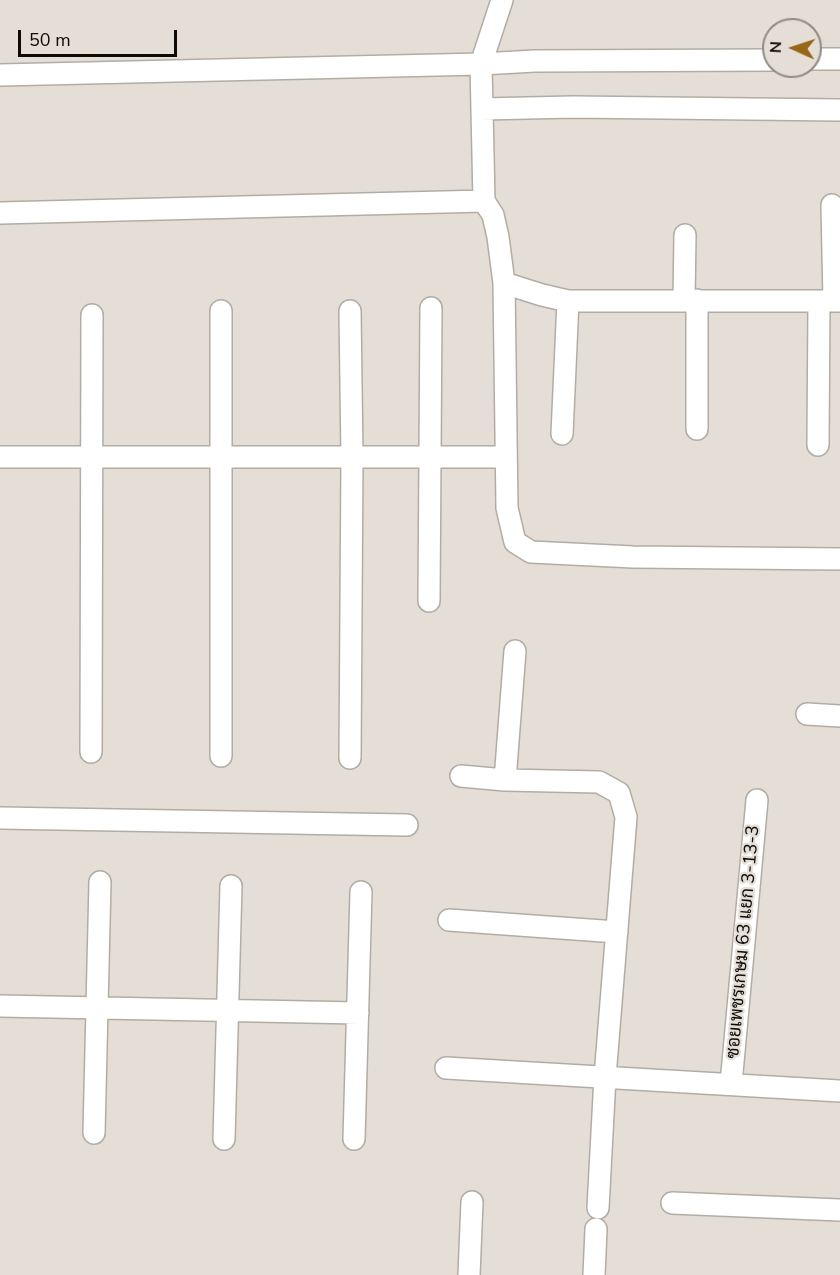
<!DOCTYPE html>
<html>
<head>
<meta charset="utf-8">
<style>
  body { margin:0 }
  #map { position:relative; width:840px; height:1275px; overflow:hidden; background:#e4ded6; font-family:"Nunito Sans",sans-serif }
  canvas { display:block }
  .north { position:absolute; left:762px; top:18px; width:60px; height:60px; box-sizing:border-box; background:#e4ded6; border:2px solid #8e8a84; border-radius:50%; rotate:273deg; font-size:16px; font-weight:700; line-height:24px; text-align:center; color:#0d0b08 }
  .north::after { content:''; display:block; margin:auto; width:21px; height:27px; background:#976718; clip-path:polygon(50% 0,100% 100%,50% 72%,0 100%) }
  .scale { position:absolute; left:18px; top:30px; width:159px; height:27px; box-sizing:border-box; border:3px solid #0d0b08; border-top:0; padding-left:8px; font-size:18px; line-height:21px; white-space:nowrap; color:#0d0b08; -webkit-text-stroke:4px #e4ded6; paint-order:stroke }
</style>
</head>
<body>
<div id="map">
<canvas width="840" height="1275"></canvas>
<div class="north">N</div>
<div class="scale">50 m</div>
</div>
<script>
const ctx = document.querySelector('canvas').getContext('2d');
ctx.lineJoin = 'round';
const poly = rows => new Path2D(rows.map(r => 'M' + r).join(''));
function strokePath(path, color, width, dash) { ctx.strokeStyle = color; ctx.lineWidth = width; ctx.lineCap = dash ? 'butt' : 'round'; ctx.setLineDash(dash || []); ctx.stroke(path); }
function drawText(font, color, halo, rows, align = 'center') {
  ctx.font = font + ' "Nunito Sans",Sarabun,sans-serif'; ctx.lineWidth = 4.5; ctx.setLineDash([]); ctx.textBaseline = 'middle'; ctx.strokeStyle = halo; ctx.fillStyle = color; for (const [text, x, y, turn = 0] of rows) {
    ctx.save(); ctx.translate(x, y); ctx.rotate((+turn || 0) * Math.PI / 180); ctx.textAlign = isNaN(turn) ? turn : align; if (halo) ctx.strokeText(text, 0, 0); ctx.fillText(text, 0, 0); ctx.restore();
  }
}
const minor = poly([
  [810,59,840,59],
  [0,75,481,64,535,61,774,60],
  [482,109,573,107,840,110],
  [484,201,493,215,498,237,504,283,542,295,568,301,840,301],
  [832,205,834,301],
  [0,213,484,201,481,64,502,0],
  [504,283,507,508,515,542,531,552,633,557,840,559],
  [684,300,685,235],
  [697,300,697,429],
  [350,311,352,457,350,758],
  [562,434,568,301],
  [818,445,819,301],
  [0,457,495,457],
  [429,601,431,308],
  [807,714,840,716],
  [91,752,92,315],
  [221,756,221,311],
  [461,776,505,780,599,782,619,793,626,817,605,1077,598,1208],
  [505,780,515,651],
  [0,818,407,825],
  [449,920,617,932],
  [0,1006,358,1013],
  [446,1068,840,1091],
  [731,1084,757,800],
  [94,1133,100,882],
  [224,1139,231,886],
  [354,1139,361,892],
  [672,1203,840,1210],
  [469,1275,472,1202],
  [594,1275,596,1229]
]);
strokePath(minor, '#b2aca5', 24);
strokePath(minor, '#fff', 21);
drawText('18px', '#0d0b08', '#e4ded6', [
  ["ซอยเพชรเกษม 63 แยก 3-13-3",744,942,-85]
]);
</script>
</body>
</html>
